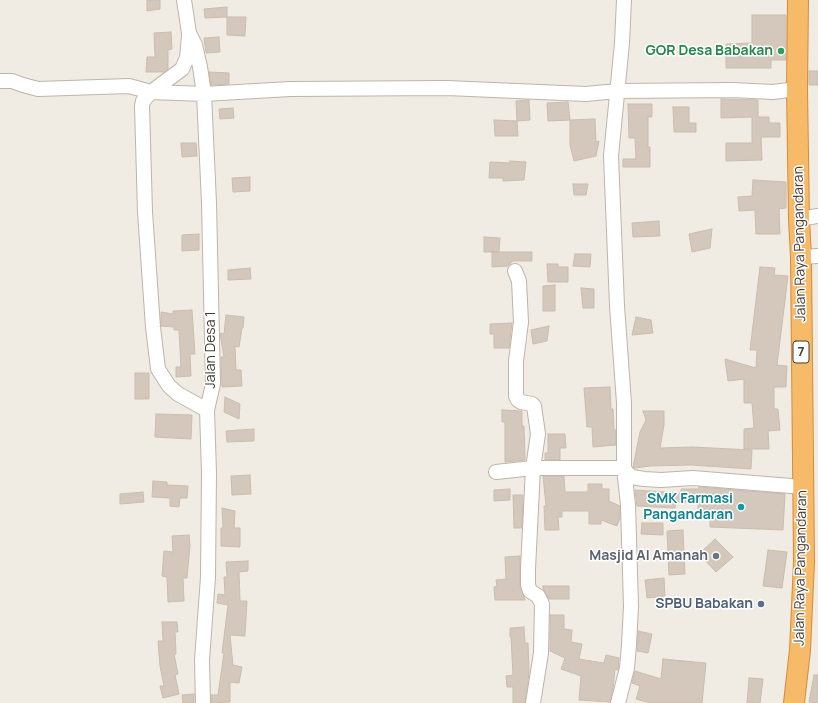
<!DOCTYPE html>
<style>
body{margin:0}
canvas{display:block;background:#f0ebe3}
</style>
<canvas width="818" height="703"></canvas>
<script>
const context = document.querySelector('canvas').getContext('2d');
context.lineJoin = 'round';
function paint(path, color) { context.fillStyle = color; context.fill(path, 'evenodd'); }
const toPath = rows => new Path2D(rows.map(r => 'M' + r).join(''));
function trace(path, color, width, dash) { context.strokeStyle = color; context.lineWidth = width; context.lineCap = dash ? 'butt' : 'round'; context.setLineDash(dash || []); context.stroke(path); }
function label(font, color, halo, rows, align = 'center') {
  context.font = font + ' Manrope,sans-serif'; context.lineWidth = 3; context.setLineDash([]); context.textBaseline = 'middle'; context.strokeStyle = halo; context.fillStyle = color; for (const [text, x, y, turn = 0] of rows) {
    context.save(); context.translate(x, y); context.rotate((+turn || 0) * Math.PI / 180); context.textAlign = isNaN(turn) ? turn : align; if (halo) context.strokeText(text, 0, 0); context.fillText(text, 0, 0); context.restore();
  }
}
const building = toPath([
 [147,0,160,0,160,9,147,11,147,0],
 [227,7,227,17,205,18,204,9,227,7],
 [752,15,786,15,786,60,771,60,771,68,726,68,726,44,752,43,752,15],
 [227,17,246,17,245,36,227,35,227,17],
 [171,32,172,49,168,50,168,69,164,72,146,72,147,57,155,57,154,33,171,32],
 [219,37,220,52,206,53,204,38,219,37],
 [809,71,818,71,818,85,809,85,809,71],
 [209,72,229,73,229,84,211,85,209,72],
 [721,99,758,100,758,117,769,117,769,123,780,123,780,137,761,137,762,160,726,161,726,143,752,143,752,117,721,118,721,99],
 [529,100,530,120,517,121,516,101,529,100],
 [568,102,570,120,548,121,547,103,568,102],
 [628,104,652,104,652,117,648,117,648,147,650,147,650,167,623,167,623,159,636,159,635,138,629,138,628,104],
 [673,107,689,107,689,123,696,123,696,132,674,132,673,107],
 [233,108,234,118,220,119,219,109,233,108],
 [595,119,596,142,599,141,596,156,574,161,570,145,570,120,595,119],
 [494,120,517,121,518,136,495,136,494,120],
 [181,143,196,143,197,156,182,157,181,143],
 [510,161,526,162,524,180,503,181,503,178,489,178,490,162,510,163,510,161],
 [250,177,250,191,233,192,232,178,250,177],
 [753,180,786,182,786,208,779,209,780,234,756,234,755,210,739,211,738,197,752,196,753,180],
 [573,184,588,184,586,195,574,195,573,184],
 [659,221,660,236,633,237,632,223,659,221],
 [712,229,710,248,692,252,689,234,712,229],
 [199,234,199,250,182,251,182,235,199,234],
 [484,237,500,238,499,252,484,252,484,237],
 [492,252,532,252,532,261,513,261,508,266,492,267,492,252],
 [575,254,591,254,590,267,573,266,575,254],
 [547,264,558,264,558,267,568,267,568,282,548,282,547,264],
 [760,267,775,268,774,275,788,276,777,365,787,366,786,387,774,387,774,409,778,409,780,430,768,431,769,449,744,449,744,429,754,428,752,403,744,403,744,379,728,381,725,359,756,368,757,350,750,350,760,267],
 [250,268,251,279,228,280,228,270,250,268],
 [555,285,555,311,543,311,543,286,555,285],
 [581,288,594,289,594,308,583,308,581,288],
 [192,310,195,354,190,354,191,376,176,377,176,367,181,367,179,330,174,330,174,327,161,326,161,312,173,314,173,311,192,310],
 [226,315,244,317,243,328,242,328,239,347,235,346,236,370,241,370,242,386,222,387,221,357,224,357,220,333,224,334,226,315],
 [636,317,651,320,653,333,632,335,636,317],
 [512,323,509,348,494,348,494,334,490,334,490,324,512,323],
 [549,326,547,341,533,344,531,330,549,326],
 [135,373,149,373,149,399,135,399,135,373],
 [610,387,611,409,613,409,614,430,616,430,616,445,593,447,592,427,587,427,584,388,610,387],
 [225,397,240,404,239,419,224,412,225,397],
 [502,410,522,411,522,426,524,426,525,460,505,462,505,422,502,422,502,410],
 [643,411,664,411,664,425,660,448,692,447,752,450,751,469,691,465,650,466,635,468,633,467,640,432,646,420,643,411],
 [156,414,192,415,191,439,155,437,156,414],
 [254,429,254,441,227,442,226,431,254,429],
 [548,434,565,434,566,448,560,448,560,460,545,460,545,453,548,453,548,434],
 [250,475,251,494,232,495,231,476,250,475],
 [543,476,564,476,565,492,588,492,588,484,602,484,602,489,609,489,609,501,620,506,620,518,617,526,601,520,601,524,589,524,589,511,562,511,562,517,558,517,559,530,545,530,544,506,546,506,543,476],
 [153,481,167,482,167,485,188,486,187,498,180,498,179,507,170,506,170,498,152,497,153,481],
 [699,487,785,494,783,530,710,527,710,510,698,510,698,502,676,502,675,508,637,506,635,490,681,493,681,489,699,489,699,487],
 [510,489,510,500,494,501,494,490,510,489],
 [143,492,144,502,120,504,120,494,143,492],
 [513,495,523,495,522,528,514,528,513,495],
 [222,508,235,511,234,528,240,528,240,547,221,546,221,528,223,528,222,508],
 [642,523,663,523,663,535,641,534,642,523],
 [683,530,685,574,669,575,667,531,683,530],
 [189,535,190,545,187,578,183,578,184,601,168,602,167,577,162,576,164,551,173,552,172,536,189,535],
 [715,539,733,557,716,572,699,554,715,539],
 [768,550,787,552,782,588,763,586,768,550],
 [520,556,520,585,525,600,495,600,494,587,497,586,496,580,506,579,505,557,520,556],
 [248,561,248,571,239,572,240,601,247,601,245,636,230,635,233,665,242,667,239,683,230,682,230,702,211,703,211,695,218,695,224,653,222,653,228,605,217,603,218,594,225,595,224,577,227,577,226,562,248,561],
 [664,578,665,596,647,598,645,580,664,578],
 [543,586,569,586,569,599,549,599,543,589,543,586],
 [550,615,564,615,564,629,572,630,571,642,582,644,579,659,604,663,606,655,619,658,618,670,615,669,613,688,610,702,579,700,581,676,561,669,565,658,550,651,550,615],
 [162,622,177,622,178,632,175,632,176,654,174,654,178,674,175,675,179,694,163,698,160,686,164,686,160,666,158,641,163,641,162,622],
 [524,627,525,643,528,643,529,673,525,703,513,703,513,687,507,687,506,676,513,675,511,637,510,637,510,628,524,627],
 [638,631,652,634,648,653,637,651,638,631],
 [663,659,706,663,702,703,650,703,636,699,640,686,632,683,635,671,661,679,663,659],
 [814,675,818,675,818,703,809,702,814,675],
 [749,678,763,679,760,703,747,703,749,678],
 [194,694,194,703,183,703,182,695,194,694]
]);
paint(building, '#d4c8bc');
trace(building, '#cbbdad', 1);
const minor = toPath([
 [184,0,189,33,195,45,200,67,204,94,209,203,213,384,207,410,209,473,208,577,202,660,203,703],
 [189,36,187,58,182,69,151,92,143,101,142,106,145,212,153,327,158,369,169,386,178,394,207,410],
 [0,81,12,81,23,85,38,89,129,86,151,92,204,94,290,89,447,88,586,94,617,91,732,90,773,92,797,89],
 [799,219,818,216],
 [801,257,818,256],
 [515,271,519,281,521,322,516,361,516,396,518,400,521,402,532,404,534,406,538,434,533,468,528,569,528,585,530,591,538,596,542,604,541,653,533,703],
 [496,472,533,468,624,468,627,473,632,477,644,479,661,480,693,478,803,487],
 [618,703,627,668,629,645,631,606,628,505,624,468,624,403,617,306,611,156,622,43,624,0]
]);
const highway = toPath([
 [794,703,800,650,804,562,801,257,799,219,797,89,798,0]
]);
trace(minor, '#beb5a9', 16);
trace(highway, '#d48d39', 22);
trace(minor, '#fff', 14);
trace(highway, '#f6ba68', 20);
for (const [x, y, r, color] of [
 [781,51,4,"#2e9e5b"],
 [741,507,4,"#0f9aa8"],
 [716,556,4,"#6b7280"],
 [761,604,4,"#5c6f8a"]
]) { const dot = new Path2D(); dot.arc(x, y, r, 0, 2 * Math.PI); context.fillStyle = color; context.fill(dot); trace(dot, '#fff', 1.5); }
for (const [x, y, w] of [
 [801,352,16]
]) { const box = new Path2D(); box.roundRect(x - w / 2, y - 11, w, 22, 3); context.fillStyle = '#fff'; context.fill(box); trace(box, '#423b34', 1); }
label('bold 13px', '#423b34', null, [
 ["7",801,352]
]);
label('bold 14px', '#27864d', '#fff', [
 ["GOR Desa Babakan",773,51]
], 'right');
label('14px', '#423b34', '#fff', [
 ["Jalan Raya Pangandaran",800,244,-91],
 ["Jalan Desa 1",211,350,-90],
 ["Jalan Raya Pangandaran",801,568,-89]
]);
label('bold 14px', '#0d838f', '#fff', [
 ["SMK Farmasi",733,499],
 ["Pangandaran",733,515]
], 'right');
label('bold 14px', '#5b616d', '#fff', [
 ["Masjid Al Amanah",708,556]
], 'right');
label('bold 14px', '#4e5e75', '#fff', [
 ["SPBU Babakan",753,604]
], 'right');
</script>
